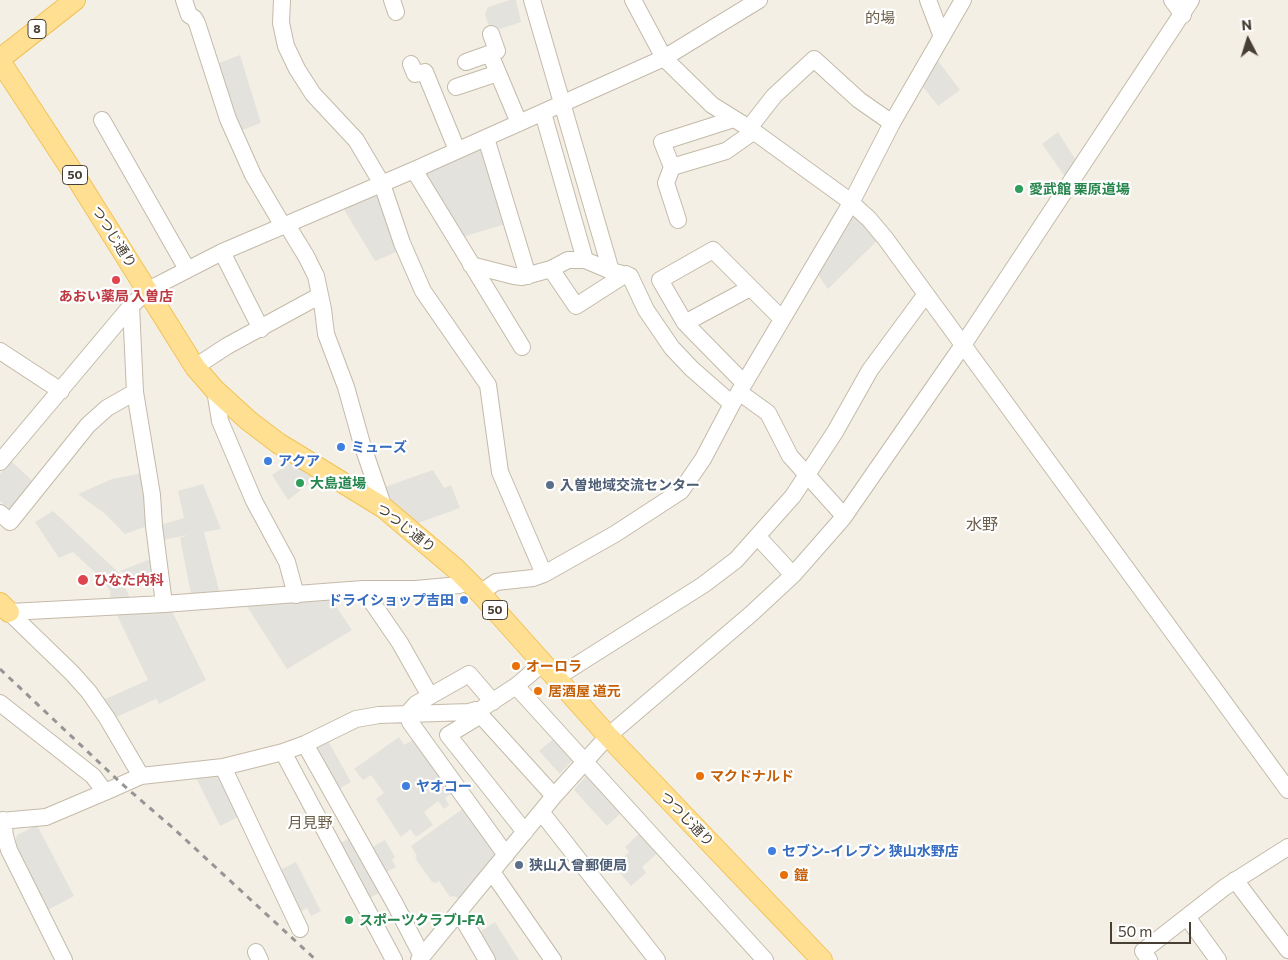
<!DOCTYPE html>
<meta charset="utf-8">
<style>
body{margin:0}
#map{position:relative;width:1288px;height:960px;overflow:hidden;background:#f4efe4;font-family:Commissioner,sans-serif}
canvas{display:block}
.north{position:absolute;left:1223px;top:15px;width:50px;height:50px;-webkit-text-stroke:4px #fff;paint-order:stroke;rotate:355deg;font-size:14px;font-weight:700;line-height:20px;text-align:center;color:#473f33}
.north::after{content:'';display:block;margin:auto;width:18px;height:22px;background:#473f33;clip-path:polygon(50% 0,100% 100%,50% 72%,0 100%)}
.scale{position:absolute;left:1110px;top:922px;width:81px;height:22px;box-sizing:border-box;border:2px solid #473f33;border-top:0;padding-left:6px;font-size:15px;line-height:18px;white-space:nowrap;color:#473f33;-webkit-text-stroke:4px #fff;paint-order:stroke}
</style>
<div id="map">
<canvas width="1288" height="960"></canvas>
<div class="north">N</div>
<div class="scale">50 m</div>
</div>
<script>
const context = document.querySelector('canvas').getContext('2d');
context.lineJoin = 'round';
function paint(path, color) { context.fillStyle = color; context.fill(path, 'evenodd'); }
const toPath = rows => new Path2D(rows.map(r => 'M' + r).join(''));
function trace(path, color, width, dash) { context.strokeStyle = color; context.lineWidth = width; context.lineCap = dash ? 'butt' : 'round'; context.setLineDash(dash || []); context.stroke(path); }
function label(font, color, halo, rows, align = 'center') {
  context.font = font + ' Commissioner,"Noto Sans JP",sans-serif'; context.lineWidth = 4.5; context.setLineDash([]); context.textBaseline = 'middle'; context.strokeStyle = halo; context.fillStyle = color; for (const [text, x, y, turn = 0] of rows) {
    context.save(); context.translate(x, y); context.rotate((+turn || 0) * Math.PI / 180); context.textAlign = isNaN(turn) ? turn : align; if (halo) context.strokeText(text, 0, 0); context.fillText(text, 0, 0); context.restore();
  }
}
paint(toPath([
 [510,0,516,0,521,22,491,32,485,14,488,7],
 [240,55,261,123,237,132,214,65],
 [935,57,960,90,938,106,920,83],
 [1058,132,1077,162,1066,178,1042,144],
 [485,146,509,223,459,238,421,174],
 [382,191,401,250,375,261,343,208],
 [851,210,880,238,828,289,816,272],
 [11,461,36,484,14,513,0,501,0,474],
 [292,462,317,477,288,500,272,475],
 [433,470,444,488,451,485,460,508,418,523,386,500,382,488],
 [143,473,150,525,125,534,104,513,78,494,112,479],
 [203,484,221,529,204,532,221,598,192,600,180,538,188,535,158,541,157,526,184,518,178,491],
 [53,511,119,573,132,603,111,603,110,591,103,580,73,552,59,558,35,522],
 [148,560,155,563,157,580,130,588,124,573,120,571],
 [331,599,352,630,287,669,246,605],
 [172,611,206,680,159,704,152,690,156,699,114,718,101,701,148,680,116,613],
 [557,736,575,757,560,774,539,751],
 [399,737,404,745,414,739,452,793,445,798,449,805,444,809,438,801,424,812,433,825,416,837,410,829,401,837,376,799,384,793,371,775,363,780,354,769],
 [327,739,351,782,335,791,311,746],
 [589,772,623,811,607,826,574,790],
 [223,773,242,815,220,826,195,776],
 [464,808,495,851,495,856,459,899,454,896,450,897,439,881,436,883,432,882,415,858,417,856,411,846],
 [37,825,74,896,48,910,15,842,17,835],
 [642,831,660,851,642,867,646,873,631,886,614,866,629,852,625,847],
 [353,836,383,891,366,900,337,845],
 [385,840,395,857,392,860,396,867,382,874,368,850],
 [296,862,321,911,311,916,307,908,300,912,278,871],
 [495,922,519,960,493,960,477,934]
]), '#e4e2dd');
const minor = toPath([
 [184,0,189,15,194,18,197,23,228,119,253,175,283,226],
 [282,0,281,23,286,46,297,69,313,94,356,140,382,184,402,243,423,291,488,385,500,472,544,574],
 [392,0,396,12],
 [532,0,611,271],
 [633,0,664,58,712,105,749,128,847,199,869,219,885,238,1288,790],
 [928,0,942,37],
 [1172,0,1183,15],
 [466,62,497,51,491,34],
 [411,64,415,74,425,72,457,150],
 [498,73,519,123],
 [456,87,498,73,490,54],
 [543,113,585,260,611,271,630,276,646,310,672,348,692,369,732,404],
 [102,120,187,269],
 [749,128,774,96,814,59,859,100,892,123],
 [486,138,528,276],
 [672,167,662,142,734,119],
 [414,170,522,347],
 [678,220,666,183,672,167,726,151,753,132],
 [287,225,306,256,316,276,323,309,326,334,346,387,362,444,384,508],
 [222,252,261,329],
 [471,265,514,276,522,277,551,269,568,260,585,260],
 [551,269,576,306,626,274],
 [131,306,135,392,152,495,154,526,164,604],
 [685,323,750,288],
 [0,351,61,391],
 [195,367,227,346,319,296],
 [744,383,685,323,660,280,713,250,782,319],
 [215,390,220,421,254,501,287,562,296,595],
 [739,392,768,413,790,456,844,516],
 [0,462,131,306,148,290,222,252,414,170,664,58,759,0],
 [0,513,10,522,88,425,107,408,135,392],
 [758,537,793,575],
 [363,589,400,643,430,696],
 [480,593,496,582,533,578,544,574,615,534,681,491,703,459,732,404,851,203,892,123,963,0],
 [9,612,164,604,363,589,416,589,459,585,469,582],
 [9,612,72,673,89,692,107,718,141,776],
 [556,678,703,585,736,560,793,496,835,432,870,370,926,294],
 [516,686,765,960],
 [493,702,469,674,416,704,408,713,410,722,506,855],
 [0,703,93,776,105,792,46,817,0,821],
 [484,707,516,686,542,664],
 [481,715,448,735,525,832],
 [305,744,395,904,422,956],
 [283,752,394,960],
 [223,767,300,929],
 [105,792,141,776,223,767,283,752,305,744,356,719,379,715,469,712,476,710,554,796],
 [542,813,657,960],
 [3,820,5,836,9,850,64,960],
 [492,872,553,960],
 [1235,880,1288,950],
 [459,912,487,960],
 [1187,917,1218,960],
 [256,952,260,960],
 [419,960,554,796,608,736,751,614,793,575,843,518,963,345,1191,0],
 [1149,960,1143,951,1225,887,1288,847]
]);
const major = toPath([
 [0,59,75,0],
 [0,61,74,174,195,367,215,390,249,421,278,443,384,508,456,569,480,593,608,736,822,960],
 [0,603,9,612]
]);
trace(minor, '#c4baa9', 18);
trace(major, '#f1c256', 22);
trace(minor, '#fff', 16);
trace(major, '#ffe093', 20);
trace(toPath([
 [0,669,122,784,173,828,316,960]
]), '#959595', 3, [6, 6]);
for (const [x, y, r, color] of [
 [1019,189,5,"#2e9e5b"],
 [116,280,5,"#e0444e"],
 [341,447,5,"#3f7fe0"],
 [268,461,5,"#3f7fe0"],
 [300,483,5,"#2e9e5b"],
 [550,485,5,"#5c6f8a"],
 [83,580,6,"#e0444e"],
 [464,600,5,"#3f7fe0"],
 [516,666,5,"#e8710a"],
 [538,691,5,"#e8710a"],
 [700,776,5,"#e8710a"],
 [406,786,5,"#3f7fe0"],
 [772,851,5,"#3f7fe0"],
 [519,865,5,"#5c6f8a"],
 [784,875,5,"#e8710a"],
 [349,920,5,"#2e9e5b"]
]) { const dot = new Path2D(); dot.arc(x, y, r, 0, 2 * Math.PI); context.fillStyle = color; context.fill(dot); trace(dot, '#fff', 2); }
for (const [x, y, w] of [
 [37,29,18],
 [75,175,25],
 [495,610,25]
]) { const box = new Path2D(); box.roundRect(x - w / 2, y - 9.5, w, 19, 4); context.fillStyle = '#fff'; context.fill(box); trace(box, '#473f33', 1); }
label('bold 12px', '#473f33', null, [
 ["8",37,29],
 ["50",75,175],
 ["50",495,610]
]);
label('bold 14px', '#27864d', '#fff', [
 ["愛武館 栗原道場",1029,189],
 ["大島道場",310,483],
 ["スポーツクラブI-FA",359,920]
], 'left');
label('14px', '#473f33', '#fff', [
 ["つつじ通り",114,237,58],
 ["つつじ通り",406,528,38],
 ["つつじ通り",687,819,46]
]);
label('bold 14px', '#be3a42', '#fff', [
 ["あおい薬局 入曽店",116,296],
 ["ひなた内科",94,580,"left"]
]);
label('bold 14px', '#366cbe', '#fff', [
 ["ミューズ",351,447],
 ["アクア",278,461],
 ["ドライショップ吉田",454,600,"right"],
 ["ヤオコー",416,786],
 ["セブン-イレブン 狭山水野店",782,851]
], 'left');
label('bold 14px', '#4e5e75', '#fff', [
 ["入曽地域交流センター",560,485],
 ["狭山入曾郵便局",529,865]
], 'left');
label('bold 14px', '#c56008', '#fff', [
 ["オーロラ",526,666],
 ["居酒屋 道元",548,691],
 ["マクドナルド",710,776],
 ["鎧",794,875]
], 'left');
label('15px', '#6b5e49', '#fff', [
 ["的場",880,18],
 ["月見野",310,823]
]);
label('16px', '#6b5e49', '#fff', [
 ["水野",982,525]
]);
</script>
